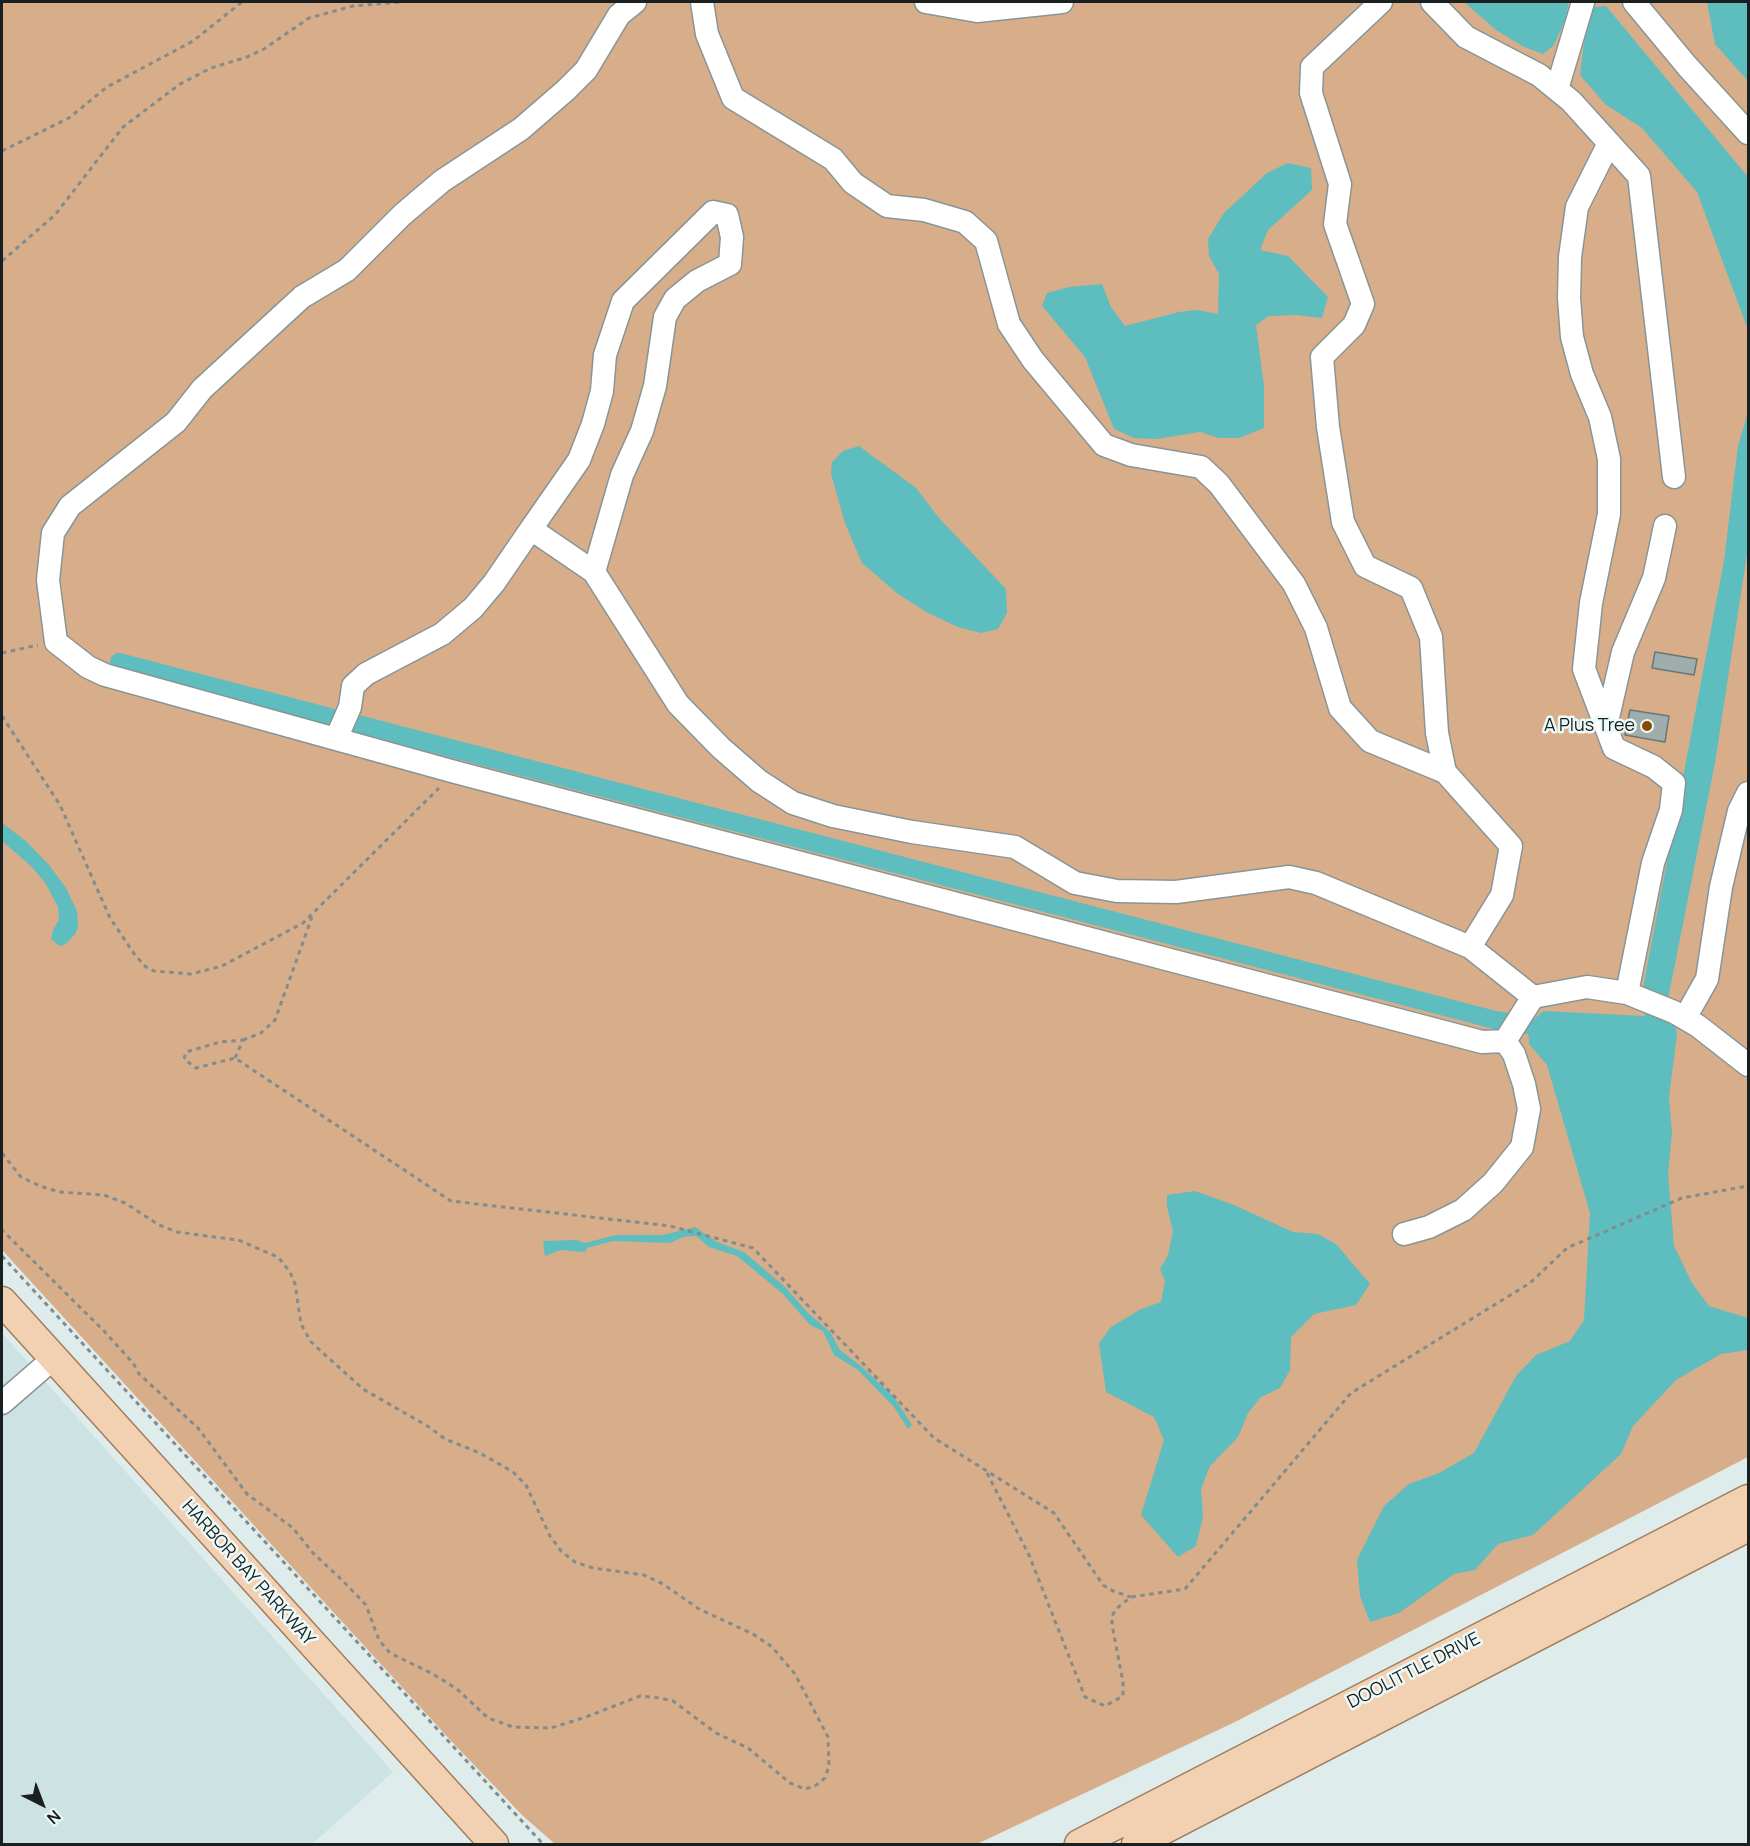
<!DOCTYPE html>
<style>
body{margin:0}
#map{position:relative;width:1750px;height:1846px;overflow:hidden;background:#dfecec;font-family:Manrope,sans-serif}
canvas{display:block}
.frame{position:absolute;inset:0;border:3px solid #1a1f1f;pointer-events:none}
.north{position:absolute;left:12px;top:1774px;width:60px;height:60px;-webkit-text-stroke:4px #ecfafa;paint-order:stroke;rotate:138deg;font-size:16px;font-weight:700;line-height:24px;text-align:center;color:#1a1f1f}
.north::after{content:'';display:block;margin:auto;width:21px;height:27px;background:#1a1f1f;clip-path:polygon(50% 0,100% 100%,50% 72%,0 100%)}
</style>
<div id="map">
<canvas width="1750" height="1846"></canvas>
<div class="frame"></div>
<div class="north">N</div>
</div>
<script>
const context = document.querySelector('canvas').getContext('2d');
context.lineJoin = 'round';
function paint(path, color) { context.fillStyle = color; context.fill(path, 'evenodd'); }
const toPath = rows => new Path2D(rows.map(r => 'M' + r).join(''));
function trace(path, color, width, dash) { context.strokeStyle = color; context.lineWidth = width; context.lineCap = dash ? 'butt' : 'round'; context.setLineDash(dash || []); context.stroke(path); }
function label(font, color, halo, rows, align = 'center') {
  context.font = font + ' Manrope,sans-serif'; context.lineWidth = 5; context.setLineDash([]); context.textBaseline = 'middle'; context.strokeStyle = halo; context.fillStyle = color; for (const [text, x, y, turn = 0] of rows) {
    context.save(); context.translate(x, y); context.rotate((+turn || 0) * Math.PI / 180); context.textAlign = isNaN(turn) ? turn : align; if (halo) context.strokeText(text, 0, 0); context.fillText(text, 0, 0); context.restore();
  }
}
paint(toPath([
 [2,1333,393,1772,312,1844,2,1844]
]), '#cce2e3');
paint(toPath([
 [2,2,1748,2,1748,1457,1235,1722,977,1844,555,1844,523,1816,454,1744,2,1250]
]), '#d8ad89');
paint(toPath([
 [1464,2,1568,2,1567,16,1554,45,1543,54,1524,47,1496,30],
 [1707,2,1748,2,1748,81,1715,44],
 [1606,6,1748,177,1748,330,1697,192,1642,128,1605,104,1580,75,1586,24,1592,7],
 [1288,163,1311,168,1312,190,1268,230,1260,250,1288,256,1328,297,1322,318,1296,315,1269,316,1256,325,1264,386,1264,428,1239,438,1219,438,1200,432,1157,439,1134,438,1114,429,1085,357,1042,306,1047,293,1069,287,1102,284,1111,307,1125,326,1179,312,1197,310,1218,314,1219,274,1209,256,1208,239,1224,213,1267,173],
 [1748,412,1748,547,1715,763,1668,999,1677,1034,1669,1097,1672,1132,1668,1174,1674,1246,1692,1283,1709,1306,1748,1318,1748,1350,1721,1354,1676,1380,1633,1426,1621,1454,1533,1535,1498,1544,1475,1570,1454,1574,1399,1613,1370,1622,1360,1596,1357,1560,1384,1506,1409,1484,1439,1473,1474,1453,1516,1376,1536,1355,1570,1341,1584,1320,1590,1213,1547,1065,1529,1044,1528,1025,1543,1011,1645,1016,1643,988,1724,561,1738,446],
 [859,446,916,488,939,518,1006,589,1007,613,998,629,981,633,958,627,928,613,898,594,862,563,845,523,831,474,832,462,843,451],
 [2,823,26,841,49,865,66,888,77,911,78,926,76,933,66,944,60,946,51,939,53,930,59,920,58,907,46,884,31,866,2,841],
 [1195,1191,1234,1205,1293,1232,1318,1234,1336,1244,1370,1284,1356,1305,1314,1314,1291,1337,1290,1370,1280,1388,1261,1397,1248,1413,1238,1437,1210,1466,1201,1489,1203,1517,1196,1546,1178,1557,1141,1515,1164,1440,1154,1417,1106,1392,1099,1343,1111,1327,1141,1309,1161,1302,1165,1281,1160,1269,1168,1255,1173,1231,1167,1207,1167,1195],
 [695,1227,717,1242,744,1252,784,1286,808,1313,830,1332,840,1350,862,1367,894,1397,912,1425,908,1429,894,1407,858,1370,834,1355,823,1331,810,1325,783,1294,737,1256,709,1247,696,1236,683,1237,670,1243,613,1241,587,1248,585,1252,560,1250,545,1256,543,1241,576,1240,585,1243,616,1235,663,1235]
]), '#5dbdbf');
trace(toPath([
 [119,662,330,717],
 [358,724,1495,1020,1528,1025]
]), '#5dbdbf', 18);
const building = toPath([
 [1655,652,1697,659,1694,675,1652,668,1655,652],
 [1630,710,1669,716,1665,742,1625,735,1630,710]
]);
paint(building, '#a0adad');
trace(building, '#6a7576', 1.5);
const minor = toPath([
 [635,2,619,15,586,70,566,90,521,129,442,181,402,215,347,270,302,297,202,389,176,422,70,506,53,533,48,580,56,642,88,667,105,675,455,772,1482,1042,1505,1041],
 [702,2,707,34,733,98,833,159,853,183,887,206,924,210,965,222,986,241,1009,324,1033,360,1104,445,1131,455,1201,467,1219,484,1294,584,1316,628,1340,708,1370,741,1445,772,1511,846,1502,895,1470,947],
 [926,2,977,11,1062,2],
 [1381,2,1312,67,1311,93,1340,184,1335,224,1363,304,1354,325,1322,357,1328,427,1343,522,1365,566,1411,588,1431,637,1437,733,1445,772],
 [1432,2,1466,37,1539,75,1571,101,1639,176,1674,477],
 [1634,2,1687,66,1748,133],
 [1557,89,1583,2],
 [1608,145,1577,207,1570,257,1569,298,1572,337,1582,374,1600,417,1609,459,1609,514,1591,603,1584,669,1614,748,1654,767,1674,783,1671,810,1653,863,1627,993],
 [594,572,678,704,721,748,759,781,793,803,833,816,912,832,1015,847,1075,883,1117,891,1176,892,1289,877,1316,883,1470,947,1533,997],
 [1606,726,1623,652,1654,578,1665,526],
 [336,739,350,707,353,686,366,674,442,634,473,608,494,583,531,529,594,572,622,475,642,431,655,386,665,317,675,299,697,281,730,264,732,237,727,215,713,212,623,301,605,355,602,391,593,424,579,460,531,529],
 [1685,1018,1707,979,1721,887,1739,811,1748,793],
 [1505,1041,1533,997,1587,987,1627,993,1674,1012,1698,1026,1748,1065],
 [1404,1234,1429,1227,1463,1210,1493,1183,1522,1147,1529,1109,1524,1084,1514,1054,1505,1041],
 [2,1403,54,1358]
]);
const major = toPath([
 [2,1301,494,1844],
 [1079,1844,1748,1499],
 [1136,1844,1748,1527]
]);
trace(minor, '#899595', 25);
trace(major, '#a17d5d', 31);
trace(toPath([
 [2,151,69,118,107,87,193,41,242,2],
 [2,261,55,215,123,127,180,84,211,68,247,57,264,49,309,18,353,6,402,2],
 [2,653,38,645],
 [2,716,60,805,110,918,135,955,146,967,154,971,191,974,222,966,303,923,439,788],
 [243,1040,261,1033,275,1020,312,917],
 [235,1058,243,1040,220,1042,186,1052,184,1059,196,1068,235,1058,451,1201,670,1226,753,1248,934,1438,1054,1513,1103,1585,1113,1591,1131,1597],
 [2,1153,21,1177,40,1186,59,1192,104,1195,125,1203,159,1225,177,1232,238,1240,278,1257,290,1272,295,1284,301,1324,311,1342,363,1389,429,1427,445,1439,480,1453,513,1472,526,1485,550,1536,561,1551,575,1562,593,1568,644,1575,663,1584,699,1609,753,1634,772,1647,795,1674,828,1737,829,1766,825,1778,815,1786,805,1789,790,1783,748,1748,716,1733,673,1701,660,1698,640,1696,586,1717,551,1728,513,1727,488,1718,457,1689,433,1674,390,1653,379,1640,366,1605,342,1580,313,1553,293,1528,247,1494,198,1428,139,1374,133,1363,104,1331,2,1230],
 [2,1256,543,1844],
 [987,1473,1029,1555,1085,1697,1105,1706,1123,1696,1123,1682,1112,1625,1112,1616,1116,1609,1131,1597,1185,1589,1351,1393,1530,1283,1567,1248,1682,1198,1748,1186]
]), '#838c8c', 3, [4.5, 4.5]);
trace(minor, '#fff', 22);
trace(major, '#f2d0b2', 28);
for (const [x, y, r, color] of [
 [1647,726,6,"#854b01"]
]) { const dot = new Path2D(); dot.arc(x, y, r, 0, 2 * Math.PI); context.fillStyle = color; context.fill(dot); trace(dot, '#ecfafa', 2); }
label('18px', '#1a1f1f', '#ecfafa', [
 ["A Plus Tree",1635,726]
], 'right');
label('18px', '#1a1f1f', '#ecfafa', [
 ["HARBOR BAY PARKWAY",248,1573,48],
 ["DOOLITTLE DRIVE",1414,1671,-27]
]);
</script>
